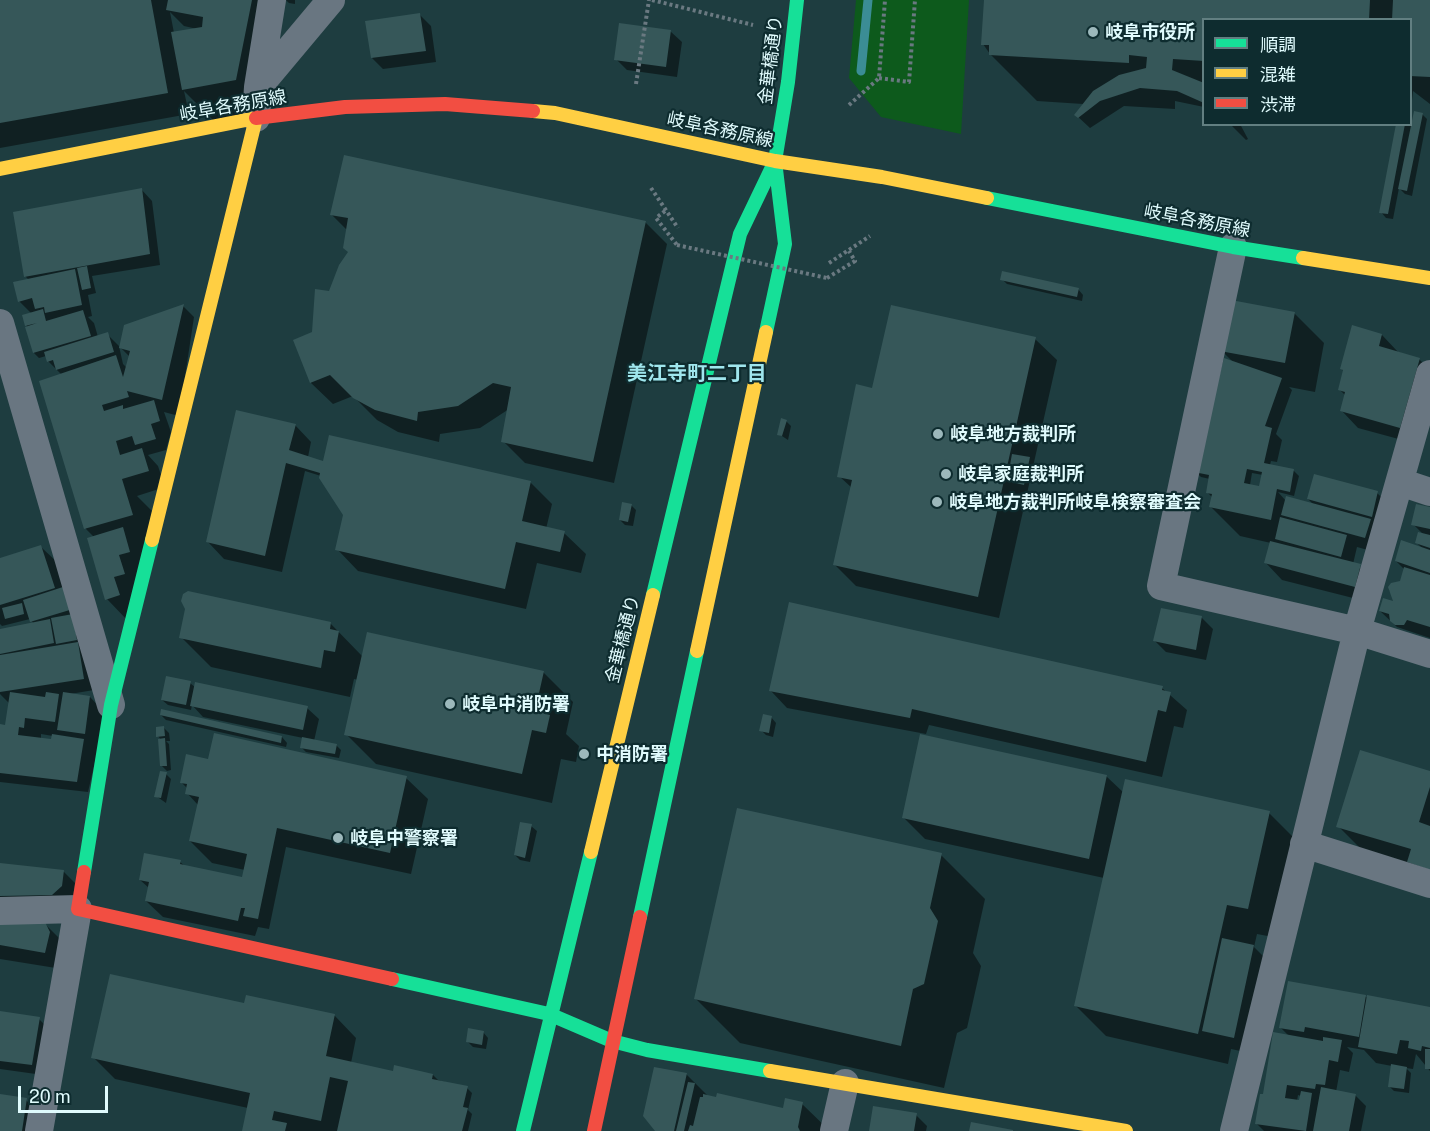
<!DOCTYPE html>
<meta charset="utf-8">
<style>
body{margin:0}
#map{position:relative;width:1430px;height:1131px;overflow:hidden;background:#1e3d40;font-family:"Public Sans","Noto Sans JP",sans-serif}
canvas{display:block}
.legend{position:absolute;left:1202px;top:18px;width:210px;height:108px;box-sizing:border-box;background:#0e2c2f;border:2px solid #627f81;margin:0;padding:8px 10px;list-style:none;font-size:18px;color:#e0fbfd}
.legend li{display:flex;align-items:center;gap:12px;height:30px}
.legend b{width:30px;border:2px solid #627f81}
.scale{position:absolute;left:18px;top:1086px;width:90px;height:27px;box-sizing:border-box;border:3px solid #e0fbfd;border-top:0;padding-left:8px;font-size:18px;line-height:21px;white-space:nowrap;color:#e0fbfd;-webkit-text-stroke:4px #0e2c2f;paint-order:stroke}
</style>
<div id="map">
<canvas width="1430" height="1131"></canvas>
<ul class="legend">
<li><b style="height:8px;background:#16e098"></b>順調</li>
<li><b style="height:8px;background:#ffcf43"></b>混雑</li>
<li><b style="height:8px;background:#f24e42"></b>渋滞</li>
</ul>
<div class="scale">20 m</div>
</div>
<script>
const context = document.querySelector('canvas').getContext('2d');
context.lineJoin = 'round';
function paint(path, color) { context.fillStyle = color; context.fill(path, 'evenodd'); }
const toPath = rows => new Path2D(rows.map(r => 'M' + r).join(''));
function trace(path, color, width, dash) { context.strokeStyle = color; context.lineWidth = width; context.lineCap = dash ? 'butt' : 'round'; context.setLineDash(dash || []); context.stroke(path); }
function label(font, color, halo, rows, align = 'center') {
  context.font = font + ' "Public Sans","Noto Sans JP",sans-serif'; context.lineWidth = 4.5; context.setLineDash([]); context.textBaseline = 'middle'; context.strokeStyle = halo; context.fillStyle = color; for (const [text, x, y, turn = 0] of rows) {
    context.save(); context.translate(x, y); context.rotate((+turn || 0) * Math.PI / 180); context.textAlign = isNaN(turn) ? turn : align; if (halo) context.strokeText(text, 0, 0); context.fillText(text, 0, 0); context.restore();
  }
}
paint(toPath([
 [856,0,969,0,961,134,881,117,849,78]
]), '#0d5a1c');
paint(toPath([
 [0,0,258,0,252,97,239,99,241,115,213,120,184,91,189,114,0,148],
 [170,12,184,26,197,29,174,33],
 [286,0,295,0,295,4,289,3],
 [986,0,1430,0,1430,104,1413,91,1410,119,1410,20,1204,20,1204,107,1175,101,1175,109,1124,106,1090,128,1076,115,1083,104,1037,101,990,54,983,44],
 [420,15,431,26,436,62,383,69,372,58],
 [670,31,682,42,677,77,627,70,616,59],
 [1422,114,1427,119,1412,196,1405,194,1399,188,1393,219,1386,218,1381,212,1397,124,1412,126],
 [1230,124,1240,124,1248,139,1246,140],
 [141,189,152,201,160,265,92,276,96,293,88,295,92,316,88,317,94,323,98,337,107,334,120,347,183,306,194,317,179,416,164,412,171,432,166,450,148,455,158,466,165,487,137,496,152,511,128,621,107,599,95,538,86,529,55,428,63,376,48,361,46,356,39,358,34,353,24,316,32,314,19,301,29,280,25,276],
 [119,346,130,357,127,368,123,364],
 [332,215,645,222,667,244,614,483,525,463,503,441,509,409,480,428,440,434,439,442,398,432,377,420,353,396,333,404,311,383,295,341,314,333,349,253,347,230],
 [1002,279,1078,289,1083,295,1082,301,1007,284],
 [1294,313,1324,343,1315,392,1289,387,1292,390,1276,434,1282,440,1277,462,1271,461,1270,465,1294,471,1299,476,1294,496,1278,492,1286,501,1315,506,1308,499,1377,493,1394,509,1382,554,1357,547,1353,564,1365,571,1353,598,1282,580,1266,563,1271,543,1240,536,1210,506,1212,497,1207,492,1210,479,1201,477,1196,472,1235,364,1221,350],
 [1252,473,1263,475,1265,489,1250,485],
 [1382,335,1398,352,1419,359,1430,370,1417,444,1358,428,1342,411,1345,395,1340,390,1344,372,1341,368],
 [1035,339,1057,360,999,618,856,586,835,565,852,488,839,476,873,390],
 [786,421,791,426,788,440,779,434],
 [295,425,311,442,308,457,322,462,530,482,552,504,546,529,564,533,586,554,581,573,537,563,526,609,358,571,337,549,344,515,321,476,305,471,282,572,224,559,208,542],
 [631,505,636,510,633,526,625,525,620,520],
 [1430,508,1430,638,1397,627,1380,611,1397,604,1389,590,1392,584,1401,582,1405,570,1396,561,1424,550,1417,543,1424,535,1413,524],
 [41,547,58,563,94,690,70,694,90,697,106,714,88,792,0,782,0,725,10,727,9,703,0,694,0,631,34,624,30,619,2,626,0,624,0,560],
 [41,734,53,736,52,741,41,739],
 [1162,609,1202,618,1213,629,1206,660,1166,652,1155,641],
 [330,623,363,657,543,672,573,702,566,734,579,746,576,762,561,759,552,803,376,764,346,734,358,680,354,679,350,697,211,667,181,637],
 [190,683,196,688,307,708,319,719,314,741,336,745,341,750,339,758,306,752,301,747,303,738,203,717,192,705,191,710,168,705,162,700],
 [1162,688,1187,710,1183,728,1174,726,1162,777,929,725,926,734,787,708,771,691],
 [161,715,282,737,287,743,286,747,166,720],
 [771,717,776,723,773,737,766,735,761,730],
 [164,728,169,733,170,741,166,741,169,744,171,770,167,771,161,765,161,740,158,736],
 [209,761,406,778,428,799,411,874,286,847,269,929,258,927,255,936,163,917,146,901,149,888,140,880,180,862,185,866,243,879,245,870,212,863,190,841,198,805,187,793,188,789,181,782],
 [1430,773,1430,880,1360,848,1338,826],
 [166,774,171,779,166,803,156,796],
 [1106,776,1124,793,1269,813,1299,843,1278,938,1257,934,1254,947,1270,963,1250,1053,1231,1049,1228,1064,1106,1036,1076,1006,1104,878,925,839,903,817],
 [531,826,537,831,530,862,520,860,515,855],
 [941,855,985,899,973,953,981,966,967,1028,957,1033,944,1088,740,1043,696,999],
 [0,865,64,872,75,883,73,897,0,907],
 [44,923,61,940,62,969,0,959,0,925],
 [1365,997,1430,1008,1430,1071,1416,1054,1413,1069,1406,1068,1411,1073,1409,1093,1394,1091,1389,1086,1392,1066,1376,1063,1364,1050,1347,1047,1353,1053,1349,1072,1340,1070,1336,1092,1355,1095,1366,1106,1361,1131,1264,1131,1256,1123,1264,1096,1290,1037,1280,1027],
 [1298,1095,1301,1096,1300,1102,1297,1101],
 [245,1005,335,1016,356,1038,351,1063,394,1072,433,1075,438,1080,467,1088,472,1093,468,1110,472,1114,468,1131,243,1131,248,1108,115,1079,93,1057],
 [0,1012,39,1019,50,1030,43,1075,0,1069],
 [483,1032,488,1038,486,1049,473,1047,467,1041],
 [686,1074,709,1097,784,1110,802,1104,830,1131,657,1131],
 [0,1095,26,1100,37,1111,34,1131,0,1131],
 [916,1115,927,1126,926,1131,870,1131]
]), '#0007');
trace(toPath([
 [861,71,868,0]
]), '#3b8d95', 9);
paint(toPath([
 [0,0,151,0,168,93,0,123],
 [168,0,252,0,236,80,182,90,171,32,202,27,203,17,166,10],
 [984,0,1370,0,1369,20,1204,20,1204,61,1173,59,1172,70,1204,83,1204,103,1177,91,1140,88,1100,101,1078,118,1074,115,1093,91,1119,75,1146,68,1147,57,1129,55,1129,63,989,55,989,45,981,45],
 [1393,0,1430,0,1430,77,1410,76,1410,20,1392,20],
 [420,13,426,51,371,58,365,21],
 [619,23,671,30,666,67,614,60],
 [1414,111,1423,113,1407,191,1398,189],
 [1396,124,1405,124,1388,214,1379,213],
 [344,155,646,221,593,462,501,442,511,387,493,383,458,406,418,412,417,421,375,410,353,398,330,375,310,383,293,340,312,332,315,289,329,291,339,265,348,252,343,248,348,218,330,215],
 [142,188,150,254,24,277,13,212],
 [87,266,91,288,82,290,77,268],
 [75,269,82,305,45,313,44,307,35,309,32,298,18,302,13,282],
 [1002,271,1079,288,1077,297,1000,280],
 [1231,300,1295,312,1285,363,1220,351],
 [184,304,162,400,127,391,129,397,102,405,104,411,123,405,123,409,154,400,160,421,151,424,156,439,135,445,132,436,116,441,120,455,142,448,149,471,122,479,133,515,84,529,39,381,116,355,123,377,130,351,119,348,124,325],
 [891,305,1036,337,978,597,833,565,852,480,837,477,856,384,872,388],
 [43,309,46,321,83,310,91,336,33,353,25,327,37,323,25,326,22,315],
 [1352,325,1382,334,1379,346,1420,358,1400,428,1340,411,1345,392,1338,390,1343,370,1340,369],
 [108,332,114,352,56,370,53,360,47,362,44,352],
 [1224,358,1282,378,1265,426,1272,428,1264,463,1294,469,1290,492,1277,489,1271,520,1209,507,1212,494,1206,493,1209,475,1194,472],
 [1247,469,1262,472,1259,486,1244,483],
 [236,410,296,424,289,450,323,461,329,435,531,481,522,521,565,531,560,552,516,542,505,589,335,550,343,515,319,478,320,473,286,463,265,556,206,542],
 [781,418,787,420,782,436,777,435],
 [1012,454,1030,457,1024,485,1007,481],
 [1314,474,1378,491,1372,517,1307,499],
 [1286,496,1371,519,1365,538,1281,515],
 [622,502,632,504,628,522,619,520],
 [1416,504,1430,507,1430,529,1411,525],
 [1280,517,1347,535,1341,557,1275,539],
 [123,527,130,552,119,555,125,574,114,577,120,595,105,600,87,538],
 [1418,532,1430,535,1430,548,1415,543],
 [1401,540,1430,550,1430,573,1395,561],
 [1270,541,1361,564,1355,587,1264,563],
 [41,545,55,588,0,605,0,558],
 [1404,567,1430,575,1430,627,1407,620,1404,625,1395,625,1390,621,1389,614,1379,611,1383,598,1393,601,1388,587,1391,583,1400,581],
 [66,586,73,609,30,622,23,600],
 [188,591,331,622,330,629,339,631,335,652,324,650,321,668,179,638,185,609,181,601,183,594],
 [789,602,1163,686,1162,690,1171,692,1166,712,1158,710,1146,762,912,709,910,718,769,691],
 [22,603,24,614,5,619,2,608],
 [1161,608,1202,616,1196,650,1153,641],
 [73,614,77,640,56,644,51,618],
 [50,619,54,643,0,654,0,629],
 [367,632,544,671,535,711,550,715,546,733,532,730,522,774,344,735],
 [78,642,84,679,0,692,0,655],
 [166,676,191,681,186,705,161,700],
 [195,682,308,706,303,730,190,706],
 [10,692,45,697,46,692,59,694,55,722,25,718,24,728,19,727,18,735,51,739,52,734,84,739,77,782,0,773,0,724,5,725],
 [63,692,90,696,85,734,57,730],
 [161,709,282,736,281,743,160,715],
 [763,714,772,716,769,733,759,731],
 [164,726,165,736,156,737,156,727],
 [214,733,407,776,390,853,277,828,258,919,243,916,245,908,241,908,238,921,145,901,149,882,139,880,144,853,181,860,180,864,242,877,247,854,189,841,199,797,185,794,187,784,180,783,186,754,208,759],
 [920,734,1107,775,1089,859,902,818],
 [302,737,337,744,335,754,300,748],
 [165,738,167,766,160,766,158,739],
 [1360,750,1430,771,1430,787,1419,822,1430,826,1430,870,1407,862,1411,849,1336,827],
 [160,771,167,772,161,798,154,797],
 [1125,779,1270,811,1248,909,1227,905,1198,1034,1074,1006],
 [737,808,942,853,930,908,938,921,924,984,913,989,901,1046,694,999],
 [520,822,532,824,525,858,514,855],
 [0,863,64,870,62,886,52,895,0,896],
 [45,922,50,932,45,953,0,945,0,924],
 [1222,938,1254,945,1234,1038,1202,1031],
 [110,974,244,1003,246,995,335,1014,326,1056,393,1071,394,1065,433,1074,432,1079,468,1086,463,1107,468,1108,462,1131,337,1131,348,1081,330,1077,321,1121,274,1111,272,1120,287,1123,285,1131,242,1131,250,1093,91,1058],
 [1288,981,1366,995,1359,1037,1305,1027,1304,1032,1279,1028],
 [1367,995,1430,1007,1430,1048,1422,1046,1421,1051,1408,1048,1409,1041,1400,1040,1397,1054,1358,1047],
 [0,1011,40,1017,32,1065,0,1061],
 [468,1028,484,1031,482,1045,466,1042],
 [1273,1032,1323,1041,1323,1037,1342,1040,1338,1062,1329,1060,1325,1085,1316,1084,1315,1089,1287,1085,1285,1098,1299,1100,1301,1091,1312,1093,1306,1131,1255,1124,1260,1094,1263,1094],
 [1425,1049,1430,1049,1430,1069,1425,1069],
 [1391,1064,1407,1067,1404,1089,1388,1087],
 [654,1067,687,1073,674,1131,655,1131,643,1116],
 [688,1082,695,1083,684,1131,676,1131],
 [1321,1087,1356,1094,1349,1131,1313,1131],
 [717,1093,783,1108,785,1098,803,1102,798,1127,800,1131,688,1131,690,1125,693,1126,700,1097,703,1097,703,1094,716,1097],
 [0,1094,27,1098,22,1131,0,1131],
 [873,1106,917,1113,914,1131,869,1131],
 [971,1122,1013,1130,1013,1131,969,1131]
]), '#365759');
trace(toPath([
 [652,0,753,25],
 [879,78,909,82,915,0],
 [636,84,649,0],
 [849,105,879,78,885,0],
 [651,188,678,228],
 [665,211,656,218,677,245],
 [829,263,870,236],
 [827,278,855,261,849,251]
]), '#6a7981', 4, [3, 3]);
trace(toPath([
 [259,86,331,0],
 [256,118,258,87,272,0],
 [1233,247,1161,586,1357,631,1430,654],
 [0,323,111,705],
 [1400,482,1430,492],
 [1304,844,1430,884],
 [0,911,78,909,39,1131],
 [834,1131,845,1083],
 [1234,1131,1357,631,1430,374]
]), '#697681', 28);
trace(toPath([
 [987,198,1233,247,1303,258],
 [766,332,785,244,775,161,788,82,797,0],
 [653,595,740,234,775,161],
 [84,872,111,705,152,540],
 [640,917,697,651],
 [392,979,549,1014,612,1041,647,1050,770,1071],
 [523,1131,591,852]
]), '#16e098', 14);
trace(toPath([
 [533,111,555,113,775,161,882,177,987,198],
 [0,169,256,118],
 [1303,258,1430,278],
 [152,540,256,118],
 [697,651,766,332],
 [591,852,653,595],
 [770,1071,1126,1131]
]), '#ffcf43', 14);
trace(toPath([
 [256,118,345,107,445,104,533,111],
 [84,872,78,909,392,979],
 [594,1131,640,917]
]), '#f24e42', 14);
trace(toPath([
 [677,245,827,278]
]), '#6a7981', 4, [3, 3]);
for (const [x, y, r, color] of [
 [1093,32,6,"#9cb8bb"],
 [938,434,6,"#9cb8bb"],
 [946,474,6,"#9cb8bb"],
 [937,502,6,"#9cb8bb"],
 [450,704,6,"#9cb8bb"],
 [584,754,6,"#9cb8bb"],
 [338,838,6,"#9cb8bb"]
]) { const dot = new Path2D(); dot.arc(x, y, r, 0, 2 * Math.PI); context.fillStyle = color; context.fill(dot); trace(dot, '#0e2c2f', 2); }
label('bold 18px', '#e0fbfd', '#0e2c2f', [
 ["岐阜市役所",1105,32],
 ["岐阜地方裁判所",950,434],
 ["岐阜家庭裁判所",958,474],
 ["岐阜地方裁判所岐阜検察審査会",949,502],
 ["岐阜中消防署",462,704],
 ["中消防署",596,754],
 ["岐阜中警察署",350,838]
], 'left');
label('18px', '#e0fbfd', '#0e2c2f', [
 ["金華橋通り",771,60,-83],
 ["岐阜各務原線",233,106,-10],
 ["岐阜各務原線",720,130,12],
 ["岐阜各務原線",1197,221,11],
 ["金華橋通り",623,639,-76]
]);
label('bold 20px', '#9fe6ed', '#0e2c2f', [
 ["美江寺町二丁目",697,374]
]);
</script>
